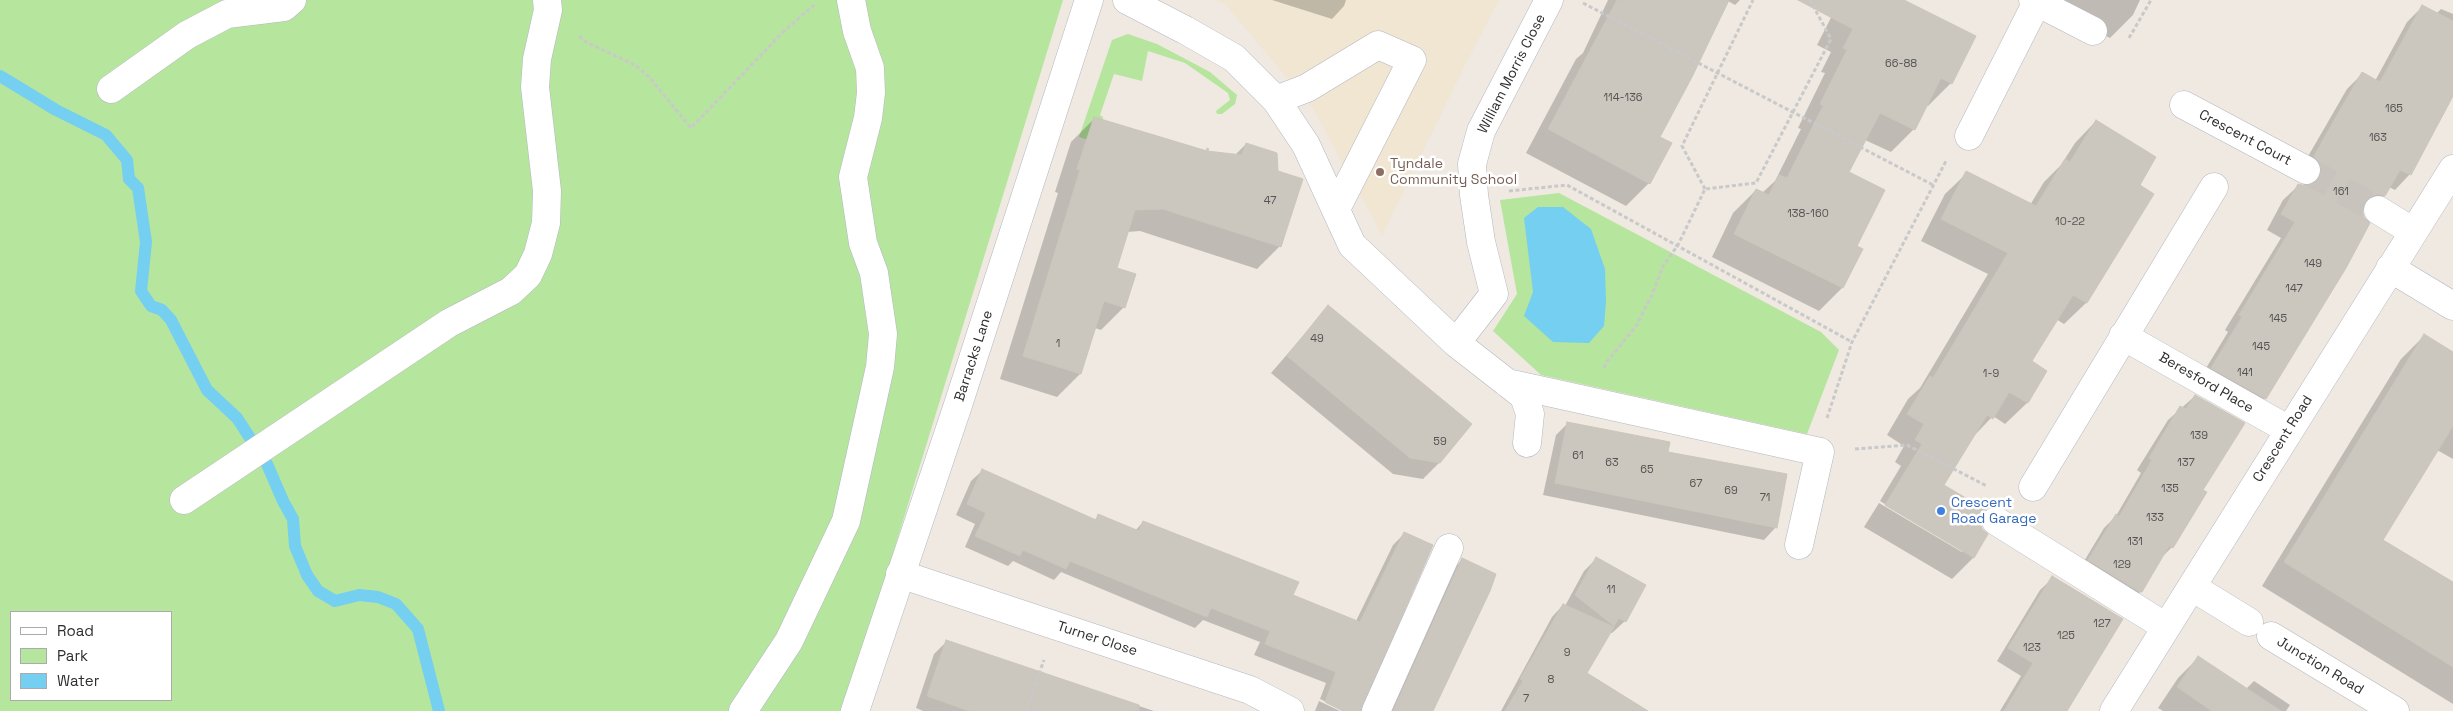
<!DOCTYPE html>
<style>
body{margin:0}
#map{position:relative;width:2453px;height:711px;overflow:hidden;background:#efe9e1;font-family:"Space Grotesk",sans-serif}
canvas{display:block}
.legend{position:absolute;left:10px;top:611px;width:162px;height:90px;box-sizing:border-box;background:#fff;border:1px solid #ababab;margin:0;padding:6px 9px;list-style:none;font-size:15px;color:#2e2e2e}
.legend li{display:flex;align-items:center;gap:10px;height:25px}
.legend b{width:25px;border:1px solid #ababab}
</style>
<div id="map">
<canvas width="2453" height="711"></canvas>
<ul class="legend">
<li><b style="height:6px;background:#fff"></b>Road</li>
<li><b style="height:14px;background:#b6e59e"></b>Park</li>
<li><b style="height:14px;background:#75cff0"></b>Water</li>
</ul>
</div>
<script>
const context = document.querySelector('canvas').getContext('2d');
context.lineJoin = 'round';
function paint(path, color) { context.fillStyle = color; context.fill(path, 'evenodd'); }
const toPath = rows => new Path2D(rows.map(r => 'M' + r).join(''));
function trace(path, color, width, dash) { context.strokeStyle = color; context.lineWidth = width; context.lineCap = dash ? 'butt' : 'round'; context.setLineDash(dash || []); context.stroke(path); }
function label(font, color, halo, rows, align = 'center') {
  context.font = font + ' "Space Grotesk",sans-serif'; context.lineWidth = 5; context.setLineDash([]); context.textBaseline = 'middle'; context.strokeStyle = halo; context.fillStyle = color; for (const [text, x, y, turn = 0] of rows) {
    context.save(); context.translate(x, y); context.rotate((+turn || 0) * Math.PI / 180); context.textAlign = isNaN(turn) ? turn : align; if (halo) context.strokeText(text, 0, 0); context.fillText(text, 0, 0); context.restore();
  }
}
paint(toPath([
 [1214,0,1499,0,1466,63,1382,235,1313,109,1225,4]
]), '#f0e6d1');
paint(toPath([
 [0,0,1063,0,886,576,840,711,0,711],
 [11,612,171,612,171,700,11,700],
 [1128,34,1157,44,1210,72,1237,95,1235,104,1222,114,1217,114,1216,111,1230,100,1228,93,1185,63,1148,51,1142,81,1114,74,1100,115,1103,117,1102,124,1092,141,1079,137,1112,40],
 [1559,193,1821,332,1839,350,1807,434,1541,375,1493,331,1517,294,1500,200]
]), '#b6e59e');
paint(toPath([
 [1538,207,1563,207,1591,229,1605,269,1606,302,1604,326,1589,343,1553,342,1524,316,1533,292,1524,218]
]), '#75cff0');
paint(toPath([
 [1272,0,1346,0,1344,6,1332,19],
 [1608,0,1740,0,1735,5,1728,1,1659,137,1649,183,1626,206,1526,153,1576,59,1583,53],
 [1840,0,1901,0,1951,83,1928,106,1926,105,1914,129,1891,152,1865,140,1848,172,1855,246,1861,249,1842,288,1819,311,1712,257,1733,213,1756,190,1762,193,1775,181,1801,129,1798,128,1825,73,1821,72,1831,52,1817,45],
 [2060,0,2140,0,2133,15,2110,38,2054,10],
 [2422,7,2436,14,2441,9,2453,14,2453,93,2410,174,2395,190,2389,187,2384,196,2369,211,2361,209,2265,398,2250,413,2197,383,2228,332,2225,330,2281,238,2267,230,2283,200,2299,185,2307,187,2305,177,2299,172,2347,89,2362,74,2375,81,2407,22],
 [1094,119,1207,152,1235,155,1246,144,1280,246,1257,269,1140,231,1127,232,1116,269,1124,307,1101,330,1095,328,1080,374,1057,397,1000,379,1058,193,1055,192,1071,142],
 [2096,121,2138,186,2152,194,2086,303,2064,324,2056,319,2031,362,2046,371,2027,403,2005,424,1993,416,1971,439,1943,486,1979,521,1981,529,1987,535,1973,558,1952,579,1864,527,1879,503,1962,552,1962,550,1880,501,1901,466,1895,462,1904,446,1887,435,1908,399,1920,388,1988,274,1921,241,1945,194,1967,173,2030,205,2044,182,2061,165,2075,143],
 [1328,307,1440,462,1423,479,1393,474,1271,373],
 [2424,336,2453,353,2453,459,2437,450,2382,540,2453,584,2453,704,2262,586,2401,359],
 [2195,396,2201,491,2172,547,2160,559,2141,591,2129,603,2077,573,2104,528,2116,516,2141,473,2137,470,2168,420],
 [1568,423,1666,453,1776,527,1764,540,1543,495,1556,435],
 [983,470,1094,520,1099,516,1135,531,1143,522,1292,595,1356,621,1393,545,1404,534,1360,711,1346,711,1320,699,1326,683,1254,655,1260,642,1203,620,1195,628,1061,572,1054,580,1013,561,1008,566,965,547,975,524,956,515,971,481],
 [1596,559,1644,585,1625,621,1612,633,1609,632,1585,673,1646,711,1501,711,1552,617,1563,605,1565,606,1584,571],
 [1462,560,1431,711,1391,711,1456,566],
 [2053,578,2065,711,2000,711,2021,676,1997,661,2040,590],
 [946,642,1154,711,923,711,916,708,934,654],
 [2198,658,2246,689,2254,681,2290,705,2286,711,2163,711,2158,708,2178,678],
 [1319,701,1340,711,1315,711]
]), '#0003');
trace(toPath([
 [0,76,56,110,106,135,127,160,129,179,138,188,146,242,141,291,151,306,162,310,171,320,207,390,237,418,267,464,283,501,293,519,295,546,307,575,318,591,335,601,359,595,378,597,396,604,418,629,439,711]
]), '#75cff0', 12);
const building = toPath([
 [1617,0,1729,0,1692,77,1660,137,1672,143,1650,184,1548,129,1617,0],
 [1798,0,1904,0,1976,36,1952,84,1941,78,1915,130,1880,113,1849,172,1885,190,1857,246,1863,249,1843,288,1734,234,1756,189,1769,195,1779,175,1787,178,1823,106,1820,104,1847,50,1843,48,1853,29,1798,0],
 [2422,5,2453,21,2453,96,2411,175,2400,170,2385,196,2378,194,2371,196,2364,202,2362,209,2364,217,2370,223,2346,268,2266,399,2211,368,2242,317,2239,315,2295,222,2281,214,2298,184,2306,186,2314,183,2320,177,2322,169,2319,162,2314,156,2333,122,2362,72,2380,82,2422,5],
 [1094,117,1207,151,1242,155,1246,143,1277,153,1278,171,1303,179,1281,247,1163,209,1135,210,1117,268,1136,274,1125,308,1104,301,1081,374,1023,356,1080,170,1077,169,1094,117],
 [2096,120,2156,157,2140,185,2154,194,2087,303,2073,295,2032,361,2047,371,2028,403,2009,392,1993,419,1987,415,1944,485,1986,510,1980,521,1982,529,1988,534,1974,558,1885,505,1922,444,1915,440,1924,424,1907,414,1930,376,1933,378,2008,253,1941,219,1966,171,2036,206,2065,159,2070,162,2096,120],
 [1328,305,1472,424,1440,463,1410,458,1287,356,1328,305],
 [2424,334,2453,352,2453,426,2383,540,2453,582,2453,667,2284,562,2424,334],
 [2195,395,2245,423,2203,490,2207,492,2173,548,2169,546,2142,592,2140,592,2088,560,2116,514,2119,517,2152,460,2149,458,2180,406,2186,409,2195,395],
 [1567,422,1670,442,1668,452,1787,474,1777,528,1555,483,1567,422],
 [982,469,1096,520,1098,514,1139,531,1143,521,1299,582,1293,595,1360,622,1404,532,1433,545,1361,711,1343,711,1325,702,1336,672,1265,644,1270,631,1211,608,1207,617,1070,561,1066,569,1023,550,1020,556,975,536,986,513,967,504,982,469],
 [1596,557,1646,585,1626,622,1619,618,1614,626,1575,595,1596,557],
 [1462,558,1496,574,1490,591,1433,711,1393,711,1462,558],
 [2052,576,2123,619,2067,711,2004,711,2033,663,2008,648,2052,576],
 [1563,604,1614,627,1587,673,1648,711,1505,711,1523,681,1520,679,1563,604],
 [946,640,1139,705,1139,711,969,711,927,696,946,640],
 [2198,656,2281,711,2212,711,2177,687,2198,656]
]);
paint(building, '#cbc7bf');
trace(building, '#cbc5ba', 1);
trace(toPath([
 [2306,170,2378,210]
]), '#c8c4bd', 28, [28, 14]);
const minor = toPath([
 [1127,0,1185,30,1234,58,1276,100,1306,145,1352,245,1456,343,1524,396,1530,414,1527,443],
 [2033,0,2093,31],
 [111,89,187,35,227,14,284,7,292,0],
 [1276,100,1307,88,1378,45,1412,60,1336,209],
 [2184,105,2306,170],
 [1969,136,2037,2],
 [2378,210,2412,231],
 [2390,268,2453,306],
 [2123,336,2289,430],
 [1456,343,1494,294,1481,242,1474,195,1472,164,1481,131,1549,0],
 [1507,383,1820,452,1799,545],
 [2033,487,2214,187],
 [184,500,449,323,511,291,528,275,538,254,546,223,547,191,535,87,537,59,548,10,547,0],
 [1996,521,2166,627],
 [900,574,1250,690,1290,711],
 [2192,587,2249,622],
 [2271,636,2395,711],
 [743,711,789,641,846,521,880,367,883,334,874,273,863,243,853,177,868,118,871,93,870,68,857,31,851,0],
 [855,711,958,405,1089,0],
 [1376,711,1449,548],
 [2114,711,2453,169]
]);
trace(minor, '#b4b7c1', 29);
trace(toPath([
 [1583,3,1933,185],
 [579,36,586,42,635,65,650,78,691,128,783,32,815,4],
 [2129,38,2151,0],
 [1207,151,1208,148],
 [1705,189,1682,146,1753,0],
 [1509,191,1567,185,1852,342],
 [1604,368,1606,363,1636,326,1652,295,1663,266,1678,245,1705,189,1756,183,1831,39,1810,0],
 [1827,418,1852,342,1946,161],
 [1855,449,1907,445,1987,486],
 [1026,711,1044,660]
]), '#c9c9c9', 3, [4, 2.5]);
trace(minor, '#fff', 28);
for (const [x, y, r, color] of [
 [1380,172,5,"#8d6e63"],
 [1941,511,5,"#3f7fe0"]
]) { const dot = new Path2D(); dot.arc(x, y, r, 0, 2 * Math.PI); context.fillStyle = color; context.fill(dot); trace(dot, '#fff', 2); }
label('11px', '#555452', null, [
 ["66-88",1901,64],
 ["114-136",1623,98],
 ["165",2394,109],
 ["163",2378,138],
 ["161",2341,192],
 ["47",1270,201],
 ["138-160",1808,214],
 ["10-22",2070,222],
 ["149",2313,264],
 ["147",2294,289],
 ["145",2278,319],
 ["49",1317,339],
 ["1",1058,344],
 ["145",2261,347],
 ["141",2245,373],
 ["1-9",1991,374],
 ["139",2199,436],
 ["59",1440,442],
 ["61",1578,456],
 ["63",1612,463],
 ["137",2186,463],
 ["65",1647,470],
 ["67",1696,484],
 ["135",2170,489],
 ["69",1731,491],
 ["71",1765,498],
 ["133",2155,518],
 ["131",2135,542],
 ["129",2122,565],
 ["11",1611,590],
 ["127",2102,624],
 ["125",2066,636],
 ["123",2032,648],
 ["9",1567,653],
 ["8",1551,680],
 ["7",1526,699]
]);
label('14px', '#2e2e2e', '#fff', [
 ["William Morris Close",1512,74,-63],
 ["Crescent Court",2245,138,28],
 ["Barracks Lane",974,356,-72],
 ["Beresford Place",2206,383,30],
 ["Crescent Road",2283,439,-58],
 ["Turner Close",1097,639,18],
 ["Junction Road",2320,666,31]
]);
label('14px', '#785e54', '#fff', [
 ["Tyndale",1390,164],
 ["Community School",1390,180]
], 'left');
label('14px', '#366cbe', '#fff', [
 ["Crescent",1951,503],
 ["Road Garage",1951,519]
], 'left');
</script>
